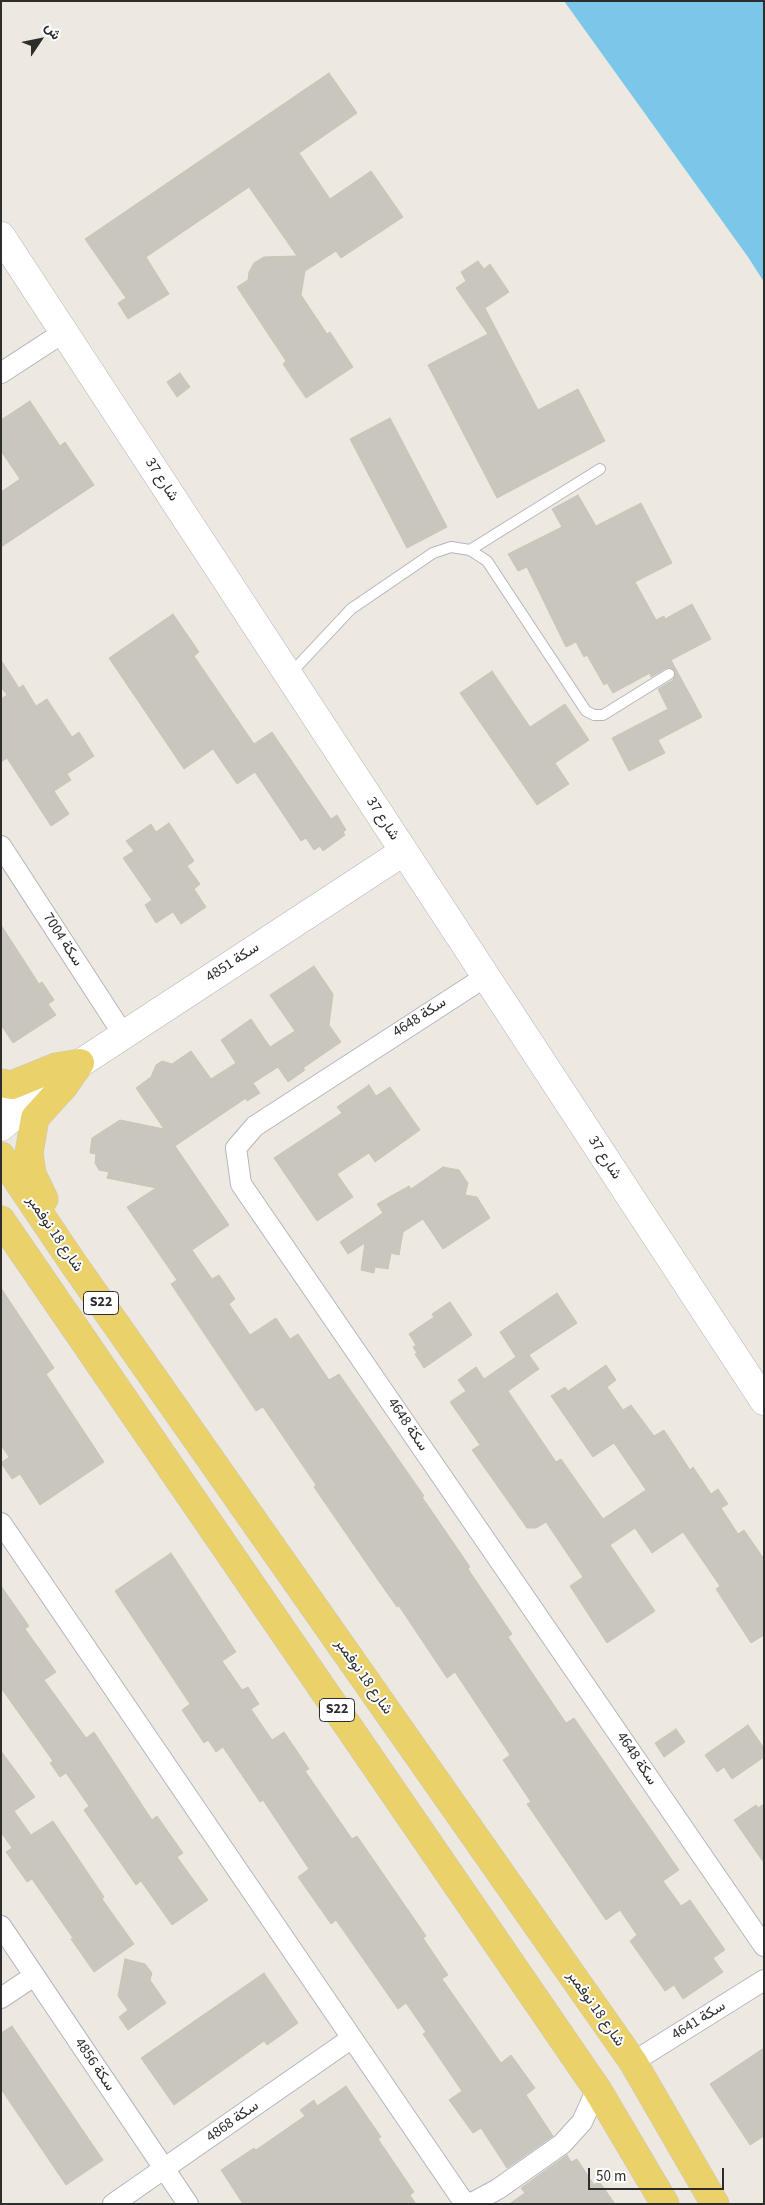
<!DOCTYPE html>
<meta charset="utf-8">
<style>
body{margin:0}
#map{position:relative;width:765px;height:2205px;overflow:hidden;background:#ede8e0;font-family:"Source Sans 3",Vazirmatn,sans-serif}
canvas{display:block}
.frame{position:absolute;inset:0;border:2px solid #2d2d2d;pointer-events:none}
.north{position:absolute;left:15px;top:15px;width:50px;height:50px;-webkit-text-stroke:4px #fff;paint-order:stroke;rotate:56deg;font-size:14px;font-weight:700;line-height:20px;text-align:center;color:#2d2d2d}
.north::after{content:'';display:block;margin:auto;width:18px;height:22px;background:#2d2d2d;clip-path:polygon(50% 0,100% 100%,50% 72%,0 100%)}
.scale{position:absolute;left:588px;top:2168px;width:136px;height:22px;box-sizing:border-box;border:2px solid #2d2d2d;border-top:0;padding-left:6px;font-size:15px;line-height:18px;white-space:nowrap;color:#2d2d2d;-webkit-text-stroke:4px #fff;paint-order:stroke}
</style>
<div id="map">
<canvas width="765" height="2205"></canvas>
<div class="frame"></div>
<div class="north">ش</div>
<div class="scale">50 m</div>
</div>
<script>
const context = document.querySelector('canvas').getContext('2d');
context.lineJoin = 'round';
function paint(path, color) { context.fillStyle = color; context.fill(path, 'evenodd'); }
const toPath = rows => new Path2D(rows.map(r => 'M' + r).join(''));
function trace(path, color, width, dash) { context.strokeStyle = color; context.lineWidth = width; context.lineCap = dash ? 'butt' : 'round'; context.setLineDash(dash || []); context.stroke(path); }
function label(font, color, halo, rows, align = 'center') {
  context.font = font + ' "Source Sans 3",Vazirmatn,sans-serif'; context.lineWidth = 4; context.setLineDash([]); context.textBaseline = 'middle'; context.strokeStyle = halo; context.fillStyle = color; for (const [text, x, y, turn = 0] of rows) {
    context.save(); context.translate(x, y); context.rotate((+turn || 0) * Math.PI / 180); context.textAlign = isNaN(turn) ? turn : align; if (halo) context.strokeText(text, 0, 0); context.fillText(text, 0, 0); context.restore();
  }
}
paint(toPath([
 [564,1,764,1,764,282,748,257]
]), '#7ac7e9');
const building = toPath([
 [329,73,357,113,299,153,330,199,371,171,403,217,341,258,336,251,305,271,301,295,327,334,330,332,353,367,306,398,283,364,286,361,237,287,248,280,249,272,254,263,264,257,297,256,249,187,146,257,169,294,128,319,118,303,126,298,85,239,329,73],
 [478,261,484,269,490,264,509,292,485,308,538,410,578,389,605,441,497,498,428,365,488,334,456,288,466,281,461,272,478,261],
 [180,373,190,387,177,397,167,382,180,373],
 [30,401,60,446,65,442,94,485,1,547,1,492,20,479,1,451,1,420,30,401],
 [390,418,447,527,407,548,350,439,390,418],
 [578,495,596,526,641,503,672,563,635,582,656,620,664,616,665,619,692,604,711,639,671,660,702,717,658,740,665,753,629,771,612,738,668,709,658,689,673,680,675,671,668,667,651,677,650,673,613,693,607,683,604,685,587,655,584,657,576,642,566,647,527,567,518,571,508,554,562,527,552,509,578,495],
 [173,614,199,652,194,656,254,744,272,732,331,819,337,815,346,830,343,832,345,835,323,851,320,846,314,850,306,838,301,841,255,772,237,784,213,749,184,769,109,658,173,614],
 [1,660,19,688,23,685,36,706,47,699,72,737,79,732,94,756,67,774,71,780,54,791,69,814,51,826,7,758,1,762,1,699,7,695,1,687,1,660],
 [492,671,530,727,565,704,589,740,555,763,569,784,537,805,460,693,492,671],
 [169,823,194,861,187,866,200,884,194,889,206,907,181,924,173,912,156,923,145,905,152,900,123,858,134,851,126,841,151,824,156,832,169,823],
 [1,925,39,984,42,982,54,1000,48,1004,56,1015,13,1043,1,1025,1,925],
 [314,966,333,994,329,1025,341,1042,303,1068,305,1070,288,1082,278,1067,253,1083,260,1093,247,1101,246,1098,175,1146,229,1225,192,1250,212,1279,219,1275,235,1299,229,1304,250,1335,276,1318,290,1339,298,1334,329,1380,339,1374,424,1496,422,1497,470,1567,468,1569,512,1634,508,1637,566,1723,574,1718,679,1870,663,1881,681,1906,690,1900,725,1950,713,1958,723,1972,683,1999,674,1985,665,1991,630,1941,637,1935,620,1910,606,1920,527,1804,531,1802,503,1760,510,1755,455,1672,447,1678,399,1606,397,1607,378,1580,314,1487,316,1485,263,1407,256,1411,171,1284,177,1280,127,1207,156,1188,107,1178,109,1172,99,1170,95,1163,96,1154,90,1153,92,1138,120,1120,164,1129,136,1088,151,1077,156,1065,162,1061,172,1064,191,1051,211,1079,236,1063,221,1040,251,1019,270,1047,295,1031,270,995,314,966],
 [369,1085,376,1096,390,1087,420,1130,375,1162,369,1153,337,1174,353,1197,317,1221,274,1158,342,1113,337,1107,369,1085],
 [443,1167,459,1170,468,1183,465,1195,477,1197,490,1218,443,1249,423,1219,403,1232,399,1255,391,1253,388,1269,375,1267,374,1273,361,1270,365,1243,348,1254,340,1242,383,1213,377,1204,409,1186,411,1189,443,1167],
 [1,1288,54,1368,46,1374,104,1462,40,1505,20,1474,12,1479,1,1463,9,1457,1,1445,1,1288],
 [557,1293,577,1323,529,1355,539,1369,508,1391,556,1462,561,1459,603,1519,646,1490,614,1443,593,1457,551,1396,565,1387,568,1391,606,1365,616,1380,607,1387,623,1410,631,1405,654,1436,664,1430,690,1470,693,1467,711,1494,718,1489,728,1504,721,1508,738,1534,744,1530,764,1559,764,1635,751,1643,716,1589,720,1586,683,1532,652,1553,635,1528,610,1545,655,1611,607,1643,570,1586,583,1577,546,1522,536,1528,527,1528,472,1450,480,1445,450,1402,466,1391,458,1380,476,1367,484,1379,516,1357,500,1332,557,1293],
 [450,1302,472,1335,424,1368,415,1354,417,1353,413,1347,416,1345,409,1334,434,1317,432,1314,450,1302],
 [171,1553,236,1652,222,1661,242,1690,248,1687,259,1704,251,1709,272,1740,284,1732,309,1769,305,1771,352,1839,357,1836,426,1936,423,1938,448,1975,442,1979,501,2063,511,2055,535,2088,526,2095,553,2136,507,2168,481,2128,473,2133,449,2100,462,2091,423,2034,426,2032,406,2003,398,2009,336,1920,331,1924,298,1877,309,1869,263,1800,260,1802,223,1747,216,1752,208,1740,204,1743,182,1710,190,1704,115,1591,171,1553],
 [1,1586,29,1626,25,1629,56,1672,44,1680,86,1738,94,1732,152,1820,157,1816,183,1853,177,1857,208,1900,172,1925,141,1881,136,1885,84,1810,89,1806,66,1773,60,1777,50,1763,53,1761,1,1688,1,1586],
 [748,1725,764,1748,764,1757,732,1779,724,1767,717,1772,705,1755,748,1725],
 [676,1729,685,1742,664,1757,655,1743,676,1729],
 [1,1751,35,1797,14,1811,31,1835,53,1821,104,1897,102,1899,134,1944,94,1972,71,1939,73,1938,32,1879,27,1882,6,1852,12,1848,1,1832,1,1751],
 [764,1804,764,1863,734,1820,756,1805,758,1808,764,1804],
 [125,1959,145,1964,152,1973,150,1980,166,2003,128,2030,119,2017,128,2010,118,1996,125,1959],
 [264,1973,298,2023,267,2045,264,2041,174,2105,141,2058,264,1973],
 [12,2026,103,2160,66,2185,1,2089,1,2033,12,2026],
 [764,2048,764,2136,750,2145,710,2084,764,2048],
 [346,2086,381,2137,378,2139,414,2192,410,2195,416,2204,243,2204,221,2170,254,2148,256,2150,305,2116,300,2110,314,2100,317,2106,346,2086],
 [567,2155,571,2162,577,2159,594,2185,599,2181,615,2204,509,2204,525,2193,521,2188,567,2155]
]);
paint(building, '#c9c6be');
trace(building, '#c9c4ba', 1);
const lane = toPath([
 [470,550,600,469],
 [290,674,351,609,433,553,451,547,470,550,487,561,586,711,594,715,603,715,669,674]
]);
const street = toPath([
 [1,373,64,332],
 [1,846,123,1034],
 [485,977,255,1126,236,1148,241,1184,764,1946],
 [1,1523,463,2201,472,2203,498,2189,562,2144,582,2122,597,2089],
 [1,1926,188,2204],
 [1,1998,34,1976],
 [633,2062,764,1980],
 [113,2204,352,2038]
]);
const secondary = toPath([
 [1,236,764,1401],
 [1,1101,39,1084],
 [1,1127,64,1074,403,852]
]);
const primary = toPath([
 [1,1083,12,1085,56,1067,80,1063],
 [1,1156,73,1263,633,2062,715,2204],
 [44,1199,32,1174,29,1153,35,1118,64,1086,80,1063],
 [1,1220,597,2089,665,2204]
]);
trace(lane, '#b4b6bf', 12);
trace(street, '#b4b6bf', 22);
trace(secondary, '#b4b6bf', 29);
trace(primary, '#c8c8c8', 29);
trace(lane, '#fff', 10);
trace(street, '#fff', 20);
trace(secondary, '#fff', 28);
trace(primary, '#ead169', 28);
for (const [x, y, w] of [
 [101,1303,35],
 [337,1710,35]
]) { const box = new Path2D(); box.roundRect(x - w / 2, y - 11.5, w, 23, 4); context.fillStyle = '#fff'; context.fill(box); trace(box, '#2d2d2d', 1); }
label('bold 14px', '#2d2d2d', null, [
 ["S22",101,1303],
 ["S22",337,1710]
]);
label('15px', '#2d2d2d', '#fff', [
 ["شارع 37",161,480,57],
 ["شارع 37",382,819,57],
 ["سكة 7004",62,940,57],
 ["سكة 4851",233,963,-33],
 ["سكة 4648",420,1018,-33],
 ["شارع 37",604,1158,57],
 ["شارع 18 نوفمبر",54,1234,56],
 ["سكة 4648",407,1425,56],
 ["شارع 18 نوفمبر",363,1677,55],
 ["سكة 4648",636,1759,56],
 ["شارع 18 نوفمبر",595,2009,55],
 ["سكة 4641",699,2021,-32],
 ["سكة 4856",94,2065,56],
 ["سكة 4868",233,2122,-35]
]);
</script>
